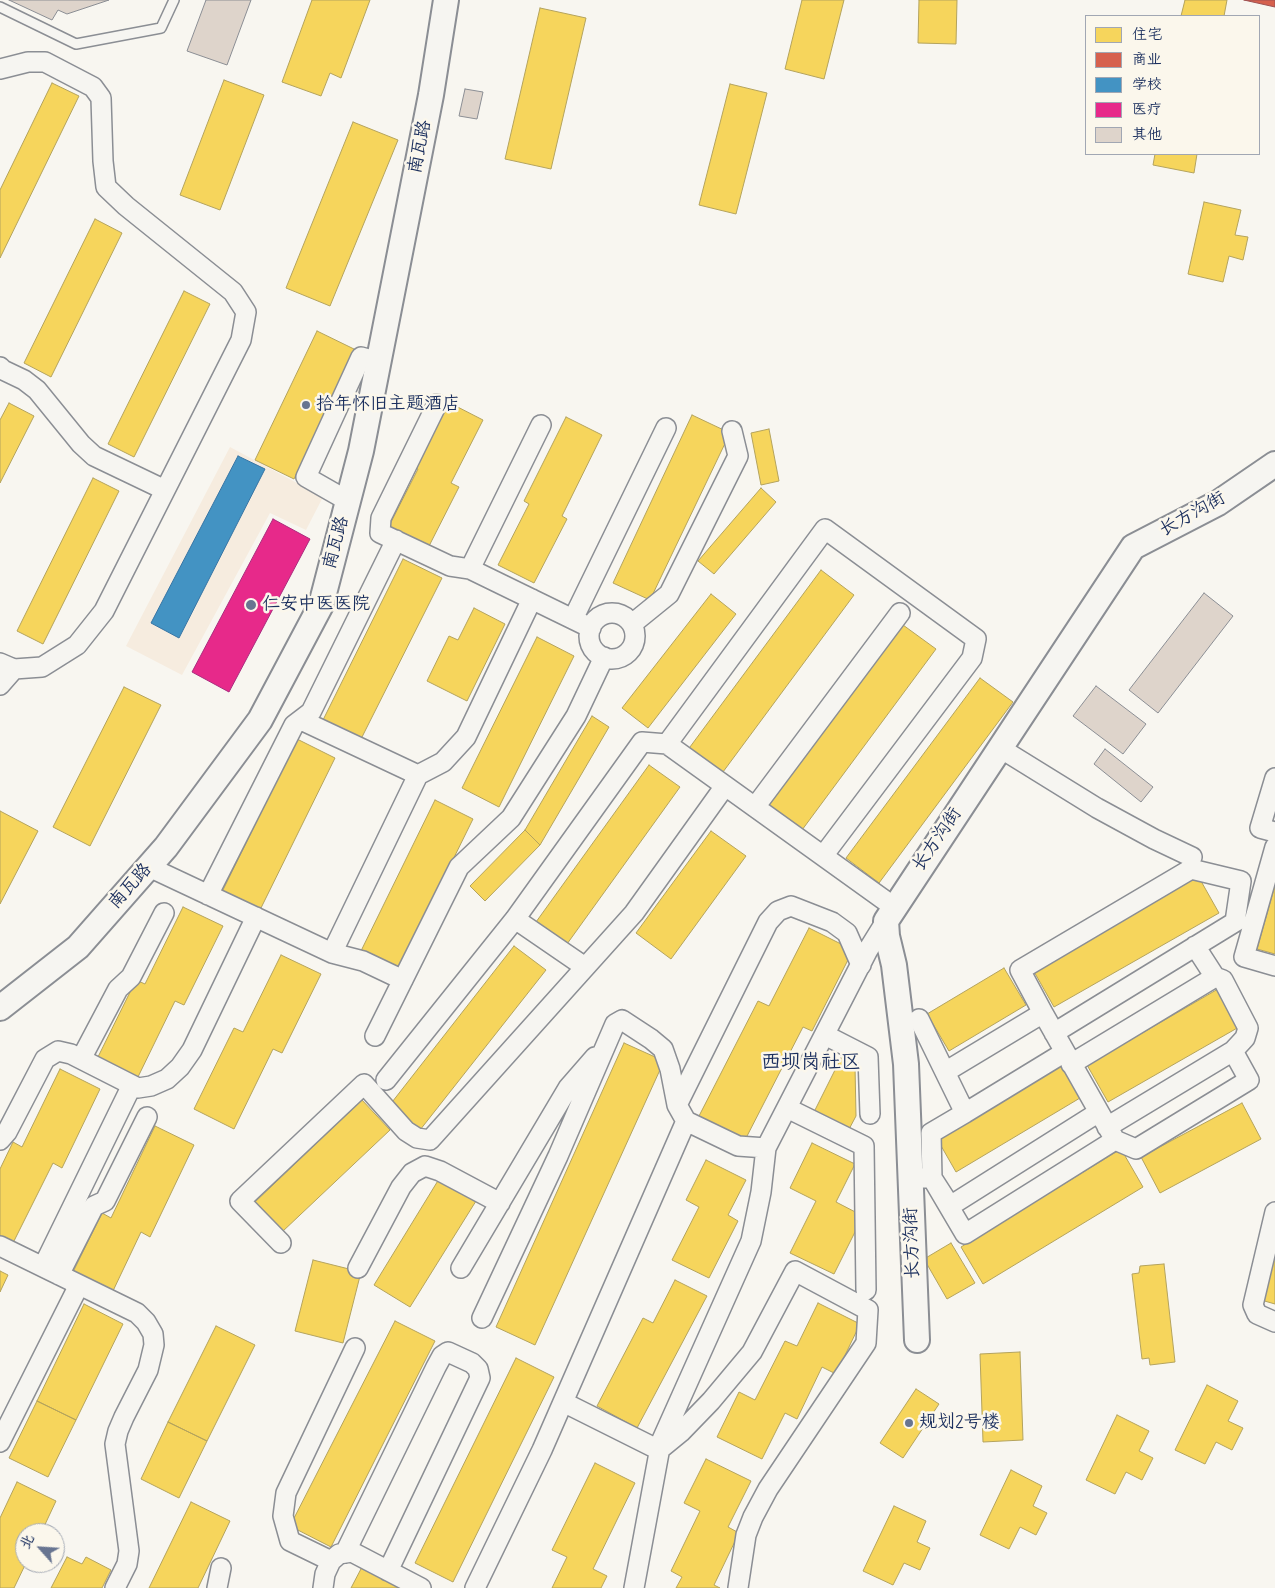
<!DOCTYPE html>
<meta charset="utf-8">
<style>
body{margin:0}
#map{position:relative;width:1275px;height:1588px;overflow:hidden;background:#f8f6f0;font-family:Mynerve,"LXGW WenKai TC",sans-serif}
canvas{display:block}
.legend{position:absolute;left:1085px;top:15px;width:175px;height:140px;box-sizing:border-box;background:#fbf7ec;border:1px solid #a1a7b3;margin:0;padding:6px 9px;list-style:none;font-size:15px;color:#1b2f5e}
.legend li{display:flex;align-items:center;gap:10px;height:25px}
.legend b{width:25px;border:1px solid #a1a7b3}
.north{position:absolute;left:15px;top:1523px;width:50px;height:50px;box-sizing:border-box;background:#fbf7ec;border:1px solid #a1a7b3;border-radius:50%;rotate:296deg;font-size:14px;font-weight:700;line-height:20px;text-align:center;color:#1b2f5e}
.north::after{content:'';display:block;margin:auto;width:18px;height:22px;background:#687591;clip-path:polygon(50% 0,100% 100%,50% 72%,0 100%)}
</style>
<div id="map">
<canvas width="1275" height="1588"></canvas>
<ul class="legend">
<li><b style="height:14px;background:#f6d55c"></b>住宅</li>
<li><b style="height:14px;background:#d6604d"></b>商业</li>
<li><b style="height:14px;background:#4393c3"></b>学校</li>
<li><b style="height:14px;background:#e7298a"></b>医疗</li>
<li><b style="height:14px;background:#ded4cb"></b>其他</li>
</ul>
<div class="north">北</div>
</div>
<script>
const context = document.querySelector('canvas').getContext('2d');
context.lineJoin = 'round';
function paint(path, color) { context.fillStyle = color; context.fill(path, 'evenodd'); }
const toPath = rows => new Path2D(rows.map(r => 'M' + r).join(''));
function trace(path, color, width, dash) { context.strokeStyle = color; context.lineWidth = width; context.lineCap = dash ? 'butt' : 'round'; context.setLineDash(dash || []); context.stroke(path); }
function label(font, color, halo, rows, align = 'center') {
  context.font = font + ' Mynerve,"LXGW WenKai TC",sans-serif'; context.lineWidth = 5; context.setLineDash([]); context.textBaseline = 'middle'; context.strokeStyle = halo; context.fillStyle = color; for (const [text, x, y, turn = 0] of rows) {
    context.save(); context.translate(x, y); context.rotate((+turn || 0) * Math.PI / 180); context.textAlign = isNaN(turn) ? turn : align; if (halo) context.strokeText(text, 0, 0); context.fillText(text, 0, 0); context.restore();
  }
}
paint(toPath([
 [230,447,323,497,306,530,270,513,182,675,126,646]
]), '#f6ecdf');
const homes = toPath([
 [312,0,370,0,341,78,330,73,321,96,282,82,312,0],
 [802,0,844,0,824,79,785,69,802,0],
 [919,0,957,0,956,44,918,43,919,0],
 [1185,0,1227,0,1224,16,1181,16,1185,0],
 [540,8,586,18,551,169,505,159,540,8],
 [224,80,264,95,220,210,180,195,224,80],
 [52,83,79,96,0,258,0,190,52,83],
 [730,84,767,93,736,214,699,205,730,84],
 [353,122,398,140,330,306,286,288,353,122],
 [1155,154,1197,154,1194,173,1153,165,1155,154],
 [1204,202,1241,210,1235,235,1248,237,1243,260,1229,256,1223,282,1188,274,1204,202],
 [95,219,122,233,51,377,24,363,95,219],
 [184,291,210,304,134,457,108,444,184,291],
 [317,331,356,350,294,479,255,460,317,331],
 [444,400,483,420,451,483,459,487,427,550,387,530,418,469,411,466,444,400],
 [9,403,34,416,0,483,0,420,9,403],
 [692,415,730,433,650,600,613,583,692,415],
 [566,417,602,435,562,516,567,519,534,583,498,565,529,504,524,501,566,417],
 [769,429,779,481,761,485,751,433,769,429],
 [93,478,119,491,43,644,17,631,93,478],
 [761,488,776,502,714,574,698,561,761,488],
 [403,559,442,578,361,739,323,720,403,559],
 [821,570,854,595,720,776,687,751,821,570],
 [711,594,736,614,648,728,622,708,711,594],
 [474,608,505,624,467,701,427,681,449,636,458,640,474,608],
 [903,625,936,649,802,830,769,805,903,625],
 [537,637,574,656,499,807,462,788,537,637],
 [980,678,1013,702,879,883,846,858,980,678],
 [124,687,161,705,90,846,53,827,124,687],
 [592,716,609,727,540,845,525,830,592,716],
 [297,739,335,758,259,912,221,894,297,739],
 [649,765,680,787,567,944,536,922,649,765],
 [435,800,473,819,397,973,359,955,435,800],
 [0,811,38,831,0,904,0,811],
 [525,830,540,845,485,901,470,886,525,830],
 [711,831,746,856,671,959,636,933,711,831],
 [1197,874,1219,913,1054,1007,1032,968,1197,874],
 [1275,885,1275,954,1257,949,1275,885],
 [183,907,223,926,184,1005,175,1001,136,1081,96,1061,136,980,145,984,183,907],
 [809,928,853,950,812,1031,803,1027,745,1140,699,1116,758,1001,769,1006,809,928],
 [514,946,546,970,420,1130,389,1106,514,946],
 [281,955,321,974,282,1053,273,1049,234,1129,194,1109,234,1028,243,1032,281,955],
 [1004,968,1026,1005,949,1051,927,1014,1004,968],
 [1218,989,1239,1027,1108,1102,1087,1065,1218,989],
 [624,1043,664,1061,535,1345,496,1327,624,1043],
 [841,1058,855,1066,856,1116,847,1133,812,1116,841,1058],
 [1060,1064,1080,1098,956,1172,936,1137,1060,1064],
 [60,1069,100,1089,62,1168,53,1163,13,1243,0,1237,0,1169,13,1142,22,1147,60,1069],
 [362,1100,390,1130,282,1232,254,1203,362,1100],
 [1242,1103,1261,1139,1160,1193,1141,1157,1242,1103],
 [155,1126,194,1145,150,1237,141,1232,112,1293,72,1274,102,1213,111,1218,155,1126],
 [812,1143,855,1164,836,1202,863,1216,834,1274,790,1253,816,1201,790,1188,812,1143],
 [1121,1149,1143,1187,983,1284,961,1247,1121,1149],
 [706,1160,746,1180,728,1215,738,1221,709,1278,672,1260,699,1207,686,1200,706,1160],
 [439,1179,476,1201,410,1307,374,1285,439,1179],
 [951,1243,975,1283,947,1299,924,1259,951,1243],
 [1275,1245,1275,1304,1261,1300,1275,1245],
 [313,1260,361,1272,343,1343,295,1331,313,1260],
 [1164,1264,1175,1362,1150,1365,1149,1358,1142,1359,1132,1274,1139,1273,1140,1266,1164,1264],
 [0,1271,8,1275,0,1292,0,1271],
 [675,1280,707,1296,637,1428,597,1406,643,1318,653,1323,675,1280],
 [818,1303,860,1324,836,1374,822,1367,797,1419,785,1413,762,1459,717,1437,739,1392,755,1400,785,1341,797,1346,818,1303],
 [84,1304,123,1324,76,1420,37,1401,84,1304],
 [395,1321,435,1341,331,1547,290,1526,395,1321],
 [216,1326,255,1345,207,1441,168,1422,216,1326],
 [1020,1352,1023,1440,983,1442,980,1354,1020,1352],
 [516,1358,554,1377,453,1582,415,1563,516,1358],
 [1207,1385,1238,1401,1228,1421,1243,1428,1232,1450,1216,1442,1205,1464,1175,1450,1207,1385],
 [916,1389,939,1404,903,1458,880,1443,916,1389],
 [37,1401,76,1420,48,1477,9,1458,37,1401],
 [1117,1415,1149,1431,1139,1451,1153,1458,1142,1480,1126,1472,1115,1494,1086,1480,1117,1415],
 [168,1422,207,1441,179,1498,141,1479,168,1422],
 [706,1459,751,1481,728,1527,739,1533,714,1585,720,1588,676,1588,682,1577,671,1571,700,1511,684,1503,706,1459],
 [595,1463,635,1483,593,1569,607,1576,601,1588,552,1588,567,1557,552,1550,595,1463],
 [1011,1470,1042,1486,1033,1506,1047,1513,1036,1535,1020,1527,1009,1549,980,1535,1011,1470],
 [17,1482,56,1501,41,1533,25,1533,26,1563,14,1588,0,1588,0,1518,17,1482],
 [191,1502,230,1521,198,1588,149,1588,191,1502],
 [894,1506,926,1521,917,1542,930,1548,920,1570,904,1563,893,1585,863,1571,894,1506],
 [67,1557,82,1564,86,1557,111,1570,102,1588,51,1588,67,1557],
 [362,1567,402,1588,351,1588,362,1567]
]);
paint(homes, '#f6d55c');
trace(homes, '#b4a35d', 1);
const shops = toPath([
 [1244,0,1275,0,1275,7,1244,0]
]);
paint(shops, '#d6604d');
trace(shops, '#9e5152', 1);
const schools = toPath([
 [238,456,265,469,179,638,151,623,238,456]
]);
paint(schools, '#4393c3');
trace(schools, '#3775a5', 1);
const health = toPath([
 [273,519,310,539,229,692,192,672,273,519]
]);
paint(health, '#e7298a');
trace(health, '#aa2b7d', 1);
const building = toPath([
 [9,0,109,0,67,14,58,10,52,20,9,0],
 [206,0,251,0,227,65,187,51,206,0],
 [465,89,483,92,477,119,459,116,465,89],
 [1204,593,1233,616,1158,713,1129,690,1204,593],
 [1096,686,1146,724,1123,754,1073,716,1096,686],
 [1105,749,1153,787,1141,802,1094,764,1105,749]
]);
paint(building, '#ded4cb');
trace(building, '#8b8e94', 1);
const service = toPath([
 [0,7,76,44,161,28,174,0]
]);
const minor = toPath([
 [0,69,28,62,45,62,93,87,101,98,103,161,106,187,126,206,233,292,246,312,241,340,104,611,77,645,42,667,14,669,0,663],
 [0,367,3,370,24,380,37,390,81,444,94,456,165,490],
 [437,404,381,518,380,533,450,566,470,569,591,628],
 [348,501,306,477,361,357,379,362],
 [470,569,541,425],
 '589 636a23 23 0 1 1 46 0a23 23 0 1 1-46 0Z',
 [573,619,666,428],
 [632,624,669,594,738,456,732,431],
 [0,685,14,669],
 [301,720,418,775],
 [1000,748,1097,808,1154,839,1192,857],
 [1275,778,1260,828,1275,832],
 [755,807,900,613],
 [1275,847,1244,957,1275,966],
 [823,856,972,658,976,639,825,529,667,744,823,856,894,907],
 [149,867,332,953,363,961,403,980],
 [208,895,294,725,311,712,396,540],
 [515,919,585,967],
 [332,953,418,775,443,762,466,737,532,599],
 [1215,977,1223,980,1248,1028,1245,1038,1233,1051],
 [1043,1013,1020,970,1191,869,1241,881,1235,922,1054,1033],
 [919,1019,965,1113,931,1133,932,1178,920,1178],
 [825,1035,868,1057,870,1114],
 [375,1036,459,867,511,818,576,716,604,657],
 [81,1059,118,989,131,977,164,913],
 [1071,1064,1215,977,1195,946],
 [945,1072,1043,1013,1099,1112],
 [386,1080,515,919,642,742,667,744],
 [677,1105,768,922,778,911,791,906,832,922,847,933,861,965],
 [787,1108,864,1146,866,1290],
 [1099,1112,1115,1140,965,1234,932,1178,950,1206,1099,1112],
 [965,1113,1065,1052],
 [1107,1127,1233,1051,1249,1080,1136,1149,1115,1140],
 [0,1140,7,1132,45,1059,58,1051,71,1054,138,1088,151,1086,167,1079,180,1067,192,1050,256,917],
 [1275,1212,1253,1305,1257,1314,1275,1322],
 [281,1243,240,1201,364,1084,406,1131,417,1138,430,1140,634,913,725,786],
 [0,1246,137,1313,146,1322,153,1334,154,1345,148,1370,124,1417,118,1431,115,1444,129,1551,127,1564,115,1588],
 [43,1267,132,1085],
 [358,1268,401,1187,412,1173,425,1166,440,1171,500,1203],
 [461,1268,568,1088,595,1057],
 [59,1275,94,1206,105,1201,147,1117],
 [482,1318,558,1156,615,1024,622,1020,651,1039,663,1049,670,1069,677,1105,686,1121,738,1146,766,1148],
 [563,1402,659,1450,681,1432,711,1401,752,1352,795,1271,868,1310,866,1343,768,1489,753,1517,746,1535,738,1588],
 [0,1442,79,1285],
 [345,1553,436,1367,442,1356,448,1352,472,1363,478,1369,480,1378,388,1571],
 [331,1561,290,1541,283,1516,286,1493,355,1348],
 [217,1588,221,1568],
 [323,1588,325,1574,331,1561,339,1554,352,1552,421,1588],
 [475,1588,542,1450,686,1121],
 [634,1588,661,1442,751,1241,761,1192,766,1148,868,950,886,921]
]);
const tertiary = toPath([
 [0,1008,78,947,166,847,260,720,321,605,361,451,431,95,446,0],
 [917,1340,906,1064,894,965,887,936,886,921,1133,547,1218,503,1275,464]
]);
trace(service, '#8b8e94', 12);
trace(minor, '#8b8e94', 22);
trace(tertiary, '#8b8e94', 28);
trace(service, '#f6f5f1', 9);
trace(minor, '#f6f5f1', 19);
trace(tertiary, '#f6f5f1', 24);
for (const [x, y, r, color] of [
 [306,405,5,"#687591"],
 [251,605,6,"#687591"],
 [909,1423,5,"#687591"]
]) { const dot = new Path2D(); dot.arc(x, y, r, 0, 2 * Math.PI); context.fillStyle = color; context.fill(dot); trace(dot, '#fbf7ec', 2); }
label('18px', '#1b2f5e', '#fbf7ec', [
 ["南瓦路",421,147,-79],
 ["长方沟街",1193,515,-29],
 ["南瓦路",337,543,-75],
 ["长方沟街",938,840,-56],
 ["南瓦路",131,887,-48],
 ["长方沟街",913,1243,-92]
]);
label('18px', '#1b2f5e', '#fbf7ec', [
 ["拾年怀旧主题酒店",316,405],
 ["仁安中医医院",262,605],
 ["规划2号楼",919,1423]
], 'left');
label('20px', '#1b2f5e', '#fbf7ec', [
 ["西坝岗社区",811,1064]
]);
</script>
